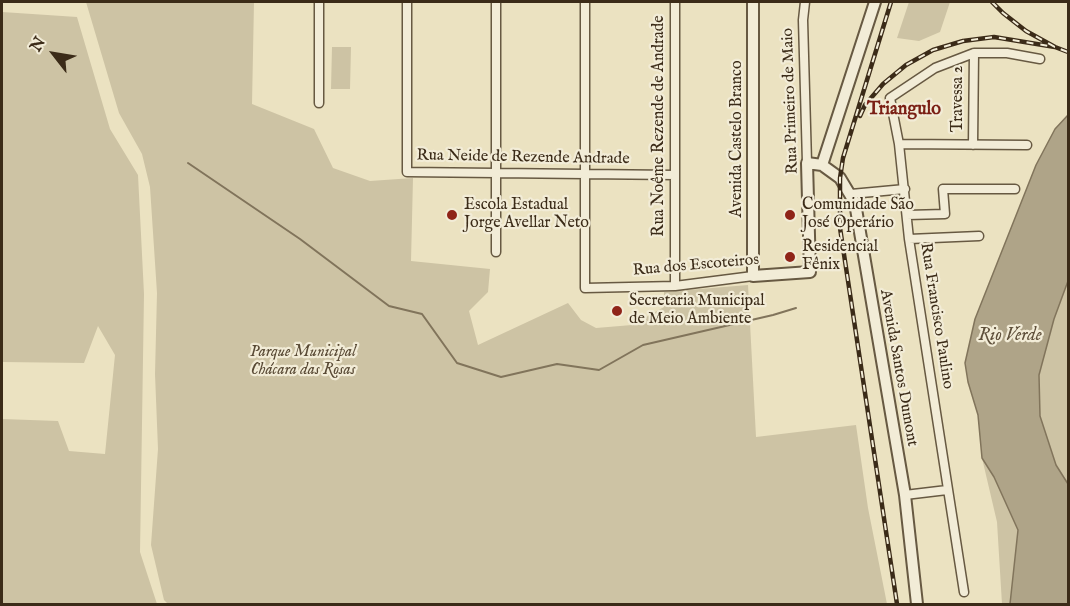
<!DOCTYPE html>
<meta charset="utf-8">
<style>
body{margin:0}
#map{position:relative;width:1070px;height:606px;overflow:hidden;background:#ebe2c1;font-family:"IM FELL English",serif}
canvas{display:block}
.frame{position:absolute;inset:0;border:3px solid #3b2b18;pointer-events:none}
.north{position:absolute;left:24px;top:24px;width:60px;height:60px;-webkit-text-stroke:4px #f2ecd7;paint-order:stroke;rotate:301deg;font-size:16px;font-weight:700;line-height:24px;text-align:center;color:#3b2b18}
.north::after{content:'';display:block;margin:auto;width:21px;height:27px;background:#3b2b18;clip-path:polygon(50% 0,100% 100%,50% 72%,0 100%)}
</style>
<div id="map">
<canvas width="1070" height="606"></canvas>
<div class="frame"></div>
<div class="north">N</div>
</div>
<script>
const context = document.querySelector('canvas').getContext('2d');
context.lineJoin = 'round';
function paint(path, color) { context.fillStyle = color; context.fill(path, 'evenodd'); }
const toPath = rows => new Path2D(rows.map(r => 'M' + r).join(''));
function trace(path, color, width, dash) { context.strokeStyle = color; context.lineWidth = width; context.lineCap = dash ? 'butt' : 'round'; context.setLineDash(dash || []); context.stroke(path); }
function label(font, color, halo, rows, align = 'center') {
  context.font = font + ' "IM FELL English",serif'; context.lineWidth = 4.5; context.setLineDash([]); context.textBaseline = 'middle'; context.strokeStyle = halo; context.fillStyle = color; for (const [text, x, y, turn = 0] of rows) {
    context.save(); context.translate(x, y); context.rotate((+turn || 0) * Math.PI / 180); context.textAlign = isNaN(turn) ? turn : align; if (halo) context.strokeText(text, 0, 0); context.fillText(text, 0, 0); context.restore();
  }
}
paint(toPath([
 [86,2,254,2,252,104,314,129,333,168,370,181,413,178,411,261,490,269,488,292,469,311,478,345,568,303,581,320,596,328,632,325,664,307,664,292,748,285,756,437,856,425,868,508,887,604,168,604,164,600,151,545,158,449,155,374,157,293,150,187,142,154,119,113],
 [909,2,950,2,940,32,919,41,897,38],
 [2,12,77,17,110,129,138,175,144,294,140,552,157,604,2,604,2,419,58,421,69,451,105,454,115,355,98,326,84,363,2,362],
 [332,47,351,47,350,89,331,89],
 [1068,281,1068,484,1056,465,1040,416,1039,375,1054,319],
 [982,458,994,477,1018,530,1010,604,1002,604,997,522]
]), '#cdc3a4');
const water = toPath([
 [1068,115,1068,281,1054,319,1039,375,1040,416,1056,465,1068,484,1068,604,1010,604,1018,530,994,477,982,458,978,415,968,382,965,363,975,319,1036,165,1055,129,1068,115]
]);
paint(water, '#afa488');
trace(water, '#81745b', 1.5);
trace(toPath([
 [188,163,300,239,389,306,422,314,457,363,501,377,557,364,599,370,643,345,773,315,796,308]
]), '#81745b', 2);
const minor = toPath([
 [407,2,407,172,675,175],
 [585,2,585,288,675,286,753,276],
 [805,2,803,20,807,163],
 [319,103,319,2],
 [899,144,1027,145],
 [973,145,974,53],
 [851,194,905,189],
 [907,215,945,214,943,189,1015,189],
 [909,239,979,236],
 [496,252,496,2],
 [675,286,675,2],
 [905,495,947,490],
 [964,592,909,239,899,144,890,98,935,68,974,53,1007,53,1040,59]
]);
const tertiary = toPath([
 [753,2,753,276,810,272,807,163,822,165,840,178,855,203,905,495,917,604],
 [822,165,875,2]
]);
trace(minor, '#675942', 11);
trace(tertiary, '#675942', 14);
trace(minor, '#f2ecd7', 8);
trace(tertiary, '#f2ecd7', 10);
const rail = toPath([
 [891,2,843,158,840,178,840,228,897,604],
 [992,2,1003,13,1026,31,1055,47,1068,52],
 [860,116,865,105,883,84,906,65,933,50,963,41,994,37,1055,47]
]);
trace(rail, '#3b2b18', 4.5);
trace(rail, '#f2ecd7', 2, [7]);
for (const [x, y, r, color] of [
 [452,215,6,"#8f2418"],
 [790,215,6,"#8f2418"],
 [790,257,6,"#8f2418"],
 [617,311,6,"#8f2418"]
]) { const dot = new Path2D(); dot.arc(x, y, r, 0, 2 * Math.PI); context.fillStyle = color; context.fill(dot); trace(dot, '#f2ecd7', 2); }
label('16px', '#3b2b18', '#f2ecd7', [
 ["Travessa 2",959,99,-90],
 ["Rua Primeiro de Maio",791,101,-92],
 ["Rua Noême Rezende de Andrade",660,126,-90],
 ["Avenida Castelo Branco",738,139,-90],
 ["Rua Neide de Rezende Andrade",523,158,1],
 ["Rua dos Escoteiros",696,266,-5],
 ["Rua Francisco Paulino",936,316,81],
 ["Avenida Santos Dumont",898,368,80]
]);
label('16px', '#3b2b18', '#f2ecd7', [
 ["Escola Estadual",464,206],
 ["Jorge Avellar Neto",464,224],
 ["Comunidade São",802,206],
 ["José Operário",802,224],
 ["Residencial",802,248],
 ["Fênix",802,266],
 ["Secretaria Municipal",629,302],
 ["de Meio Ambiente",629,320]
], 'left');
label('italic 16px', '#584934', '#f2ecd7', [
 ["Parque Municipal",303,353],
 ["Chácara das Rosas",303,371]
]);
label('bold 18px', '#7a1f14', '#f2ecd7', [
 ["Triangulo",904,110]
]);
label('italic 18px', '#5e4f3a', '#f2ecd7', [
 ["Rio Verde",1010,336]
]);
</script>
